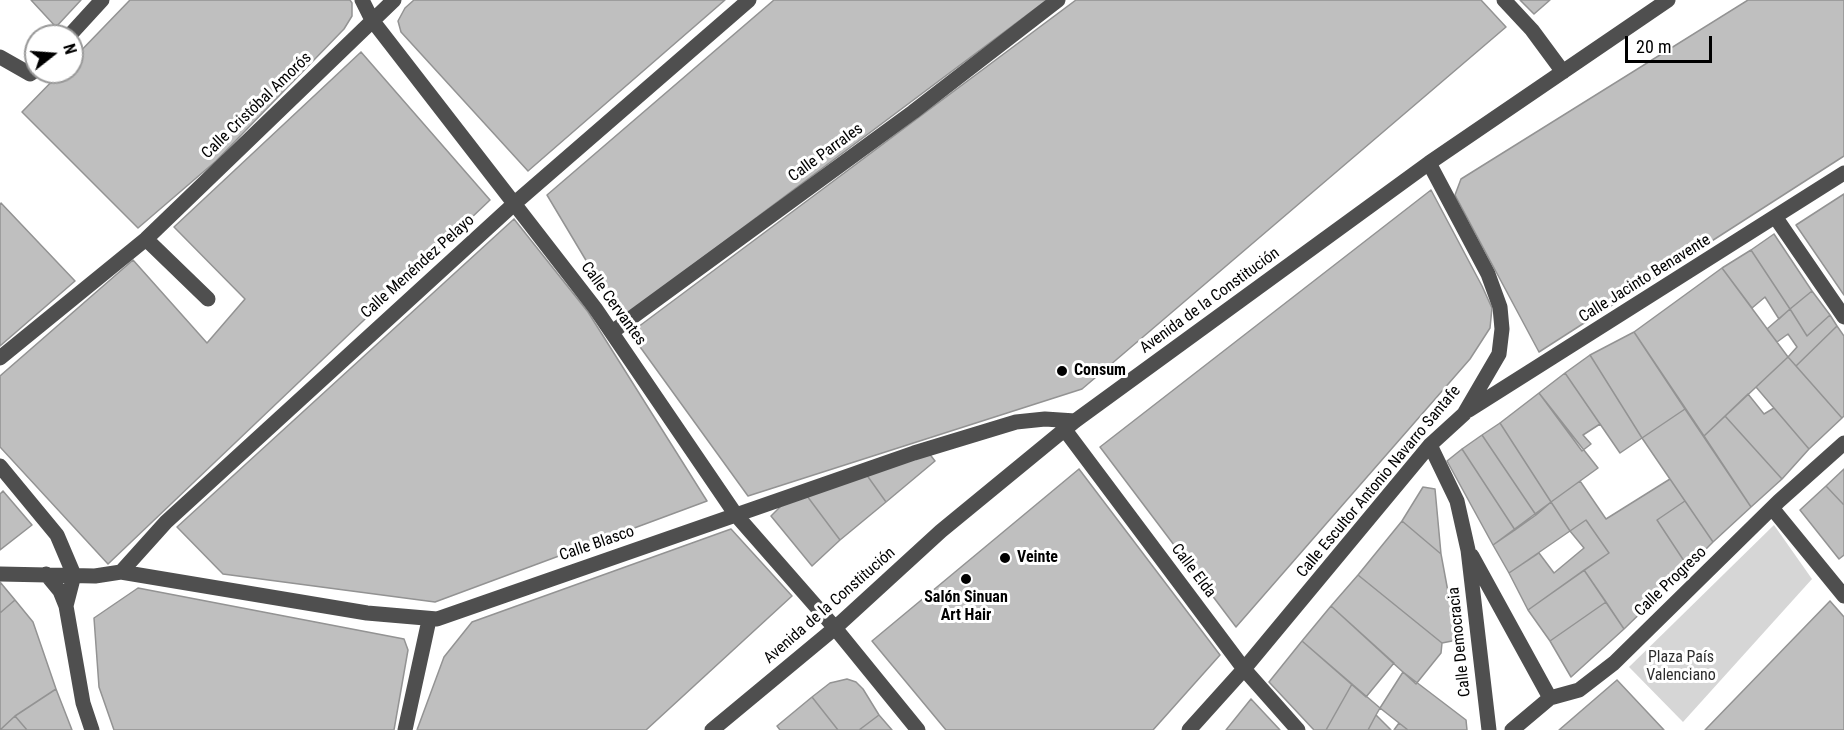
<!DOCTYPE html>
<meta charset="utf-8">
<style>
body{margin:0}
#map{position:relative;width:1844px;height:730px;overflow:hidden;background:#fff;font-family:"Roboto Condensed",sans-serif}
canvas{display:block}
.north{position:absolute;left:24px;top:24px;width:60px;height:60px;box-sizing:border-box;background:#fff;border:2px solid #999;border-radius:50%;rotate:73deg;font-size:16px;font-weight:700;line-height:24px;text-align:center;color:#000}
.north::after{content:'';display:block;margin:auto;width:21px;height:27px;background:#000;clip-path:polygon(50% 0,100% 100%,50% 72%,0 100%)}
.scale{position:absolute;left:1625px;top:36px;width:87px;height:27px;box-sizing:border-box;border:3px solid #000;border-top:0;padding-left:8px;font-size:18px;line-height:21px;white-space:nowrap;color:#000;-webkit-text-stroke:4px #fff;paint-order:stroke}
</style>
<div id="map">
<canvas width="1844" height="730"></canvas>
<div class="north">N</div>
<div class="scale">20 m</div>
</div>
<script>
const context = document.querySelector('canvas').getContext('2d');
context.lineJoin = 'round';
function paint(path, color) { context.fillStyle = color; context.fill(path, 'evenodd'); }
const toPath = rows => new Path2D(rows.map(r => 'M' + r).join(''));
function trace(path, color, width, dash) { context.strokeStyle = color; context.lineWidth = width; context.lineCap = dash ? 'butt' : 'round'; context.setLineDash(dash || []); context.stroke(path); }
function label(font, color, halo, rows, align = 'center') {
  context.font = font + ' "Roboto Condensed",sans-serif'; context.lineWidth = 6; context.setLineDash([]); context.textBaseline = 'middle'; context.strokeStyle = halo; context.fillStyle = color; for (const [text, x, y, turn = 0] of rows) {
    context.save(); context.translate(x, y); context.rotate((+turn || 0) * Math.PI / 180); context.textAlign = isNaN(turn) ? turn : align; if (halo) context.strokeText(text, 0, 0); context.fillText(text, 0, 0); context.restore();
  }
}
paint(toPath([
 [1774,525,1812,579,1683,722,1629,667]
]), '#d6d6d6');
const building = toPath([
 [31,0,81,0,56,27,31,0],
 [130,0,350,0,352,3,352,16,344,29,216,161,138,228,22,112,61,72,72,72,72,60,130,0],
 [414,0,725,0,528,171,401,32,398,21,405,8,414,0],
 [774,0,1047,0,621,319,547,195,774,0],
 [1076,0,1481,0,1506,27,1082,389,748,496,630,333,1076,0],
 [1520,0,1550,0,1534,14,1520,0],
 [1748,0,1844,0,1844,156,1539,352,1455,195,1461,179,1748,0],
 [361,52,490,200,108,564,0,447,0,376,133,260,207,343,245,299,174,227,361,52],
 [1431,190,1482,286,1492,308,1490,328,1470,359,1236,627,1100,447,1431,190],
 [1844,194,1844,295,1796,225,1844,194],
 [1,203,75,281,0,346,0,205,1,203],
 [514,219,588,312,707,501,435,602,223,574,177,527,514,219],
 [1774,234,1812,291,1790,309,1751,250,1774,234],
 [1751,250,1790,309,1779,319,1765,297,1752,308,1722,268,1751,250],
 [1722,268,1788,357,1704,436,1634,332,1722,268],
 [1812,291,1830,315,1807,336,1790,309,1812,291],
 [1790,309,1807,336,1830,315,1837,326,1796,366,1788,357,1797,347,1788,334,1777,342,1767,329,1790,309],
 [1837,326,1844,336,1844,416,1842,418,1796,366,1837,326],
 [1634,332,1685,409,1642,438,1590,355,1634,332],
 [1590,355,1642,438,1620,453,1565,373,1590,355],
 [1788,357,1842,418,1809,449,1756,387,1788,357],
 [1565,373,1600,424,1583,435,1591,444,1582,451,1539,393,1565,373],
 [1539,393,1598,468,1551,502,1500,423,1539,393],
 [1748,394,1764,414,1774,408,1809,449,1782,479,1725,416,1748,394],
 [1685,409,1751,507,1713,542,1642,438,1685,409],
 [1725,416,1782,479,1751,507,1704,436,1725,416],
 [1500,423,1551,502,1536,515,1482,435,1500,423],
 [1482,435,1536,515,1515,530,1462,449,1482,435],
 [1462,449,1515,530,1493,545,1447,461,1462,449],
 [928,452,935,461,886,502,866,474,928,452],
 [1079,469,1220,655,1153,730,946,730,872,641,1079,469],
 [1844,469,1844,505,1826,486,1844,469],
 [866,474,886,502,840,540,807,496,866,474],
 [1670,479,1685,501,1657,520,1688,567,1624,629,1584,570,1609,553,1586,520,1570,531,1551,502,1580,481,1606,519,1670,479],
 [1826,486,1844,505,1844,555,1839,559,1800,510,1826,486],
 [1423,487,1435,489,1441,554,1402,521,1423,487],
 [3,491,32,525,0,550,0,494,3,491],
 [807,496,840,540,812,566,771,516,782,505,807,496],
 [1685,501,1713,542,1688,567,1657,520,1685,501],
 [1551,502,1570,531,1509,573,1493,545,1551,502],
 [1586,520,1609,553,1528,610,1509,573,1539,553,1554,573,1584,548,1570,531,1586,520],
 [1402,521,1441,554,1457,640,1442,643,1358,575,1402,521],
 [731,529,792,596,646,730,417,730,444,657,472,622,731,529],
 [1584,570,1606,602,1550,641,1528,610,1584,570],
 [1358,575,1442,643,1441,653,1416,684,1331,606,1358,575],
 [0,582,15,600,0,613,0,582],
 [138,588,404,639,408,650,394,730,114,730,99,687,94,618,138,588],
 [15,600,33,622,56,689,15,716,0,730,0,613,15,600],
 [1830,601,1844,617,1844,730,1705,730,1830,601],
 [1606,602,1624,629,1571,677,1550,641,1606,602],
 [1331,606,1394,663,1366,697,1302,641,1331,606],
 [1302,641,1352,684,1326,730,1314,730,1269,682,1302,641],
 [1403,672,1466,720,1467,730,1408,730,1380,708,1403,672],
 [847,679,856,682,863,689,879,715,859,730,838,730,812,697,830,683,847,679],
 [1617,680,1664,730,1559,730,1617,680],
 [1352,684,1380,708,1376,715,1368,730,1326,730,1352,684],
 [56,689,72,730,27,730,15,716,56,689],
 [812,697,838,730,780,730,777,726,812,697],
 [1251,699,1280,730,1226,730,1251,699],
 [879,715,892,730,859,730,879,715],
 [1376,715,1391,730,1368,730,1376,715],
 [15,716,27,730,0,730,15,716],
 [1399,723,1408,730,1394,730,1399,723]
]);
paint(building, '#bfbfbf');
trace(building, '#939393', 1.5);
trace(toPath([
 [362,0,372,20,595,308,736,515,835,628,918,730],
 [1504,0,1532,30,1563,72],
 [69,36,102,0],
 [0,57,30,74,36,70],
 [1776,218,1844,317],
 [146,239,208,299],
 [612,332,913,112,1058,0],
 [0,358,146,239,394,0],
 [1469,410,1844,173],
 [1065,430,1244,669,1298,730],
 [1430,445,1457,501,1468,550,1489,730],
 [0,466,57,535,74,575,66,606],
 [1772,508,1844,596],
 [1472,556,1550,698],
 [121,572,166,522,515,203,749,0],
 [0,574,95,576,121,572,367,613,437,619,914,453,1016,422,1045,419,1075,421],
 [46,574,60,591,66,606,83,703,92,730],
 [405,730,429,620],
 [712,730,835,628,941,531,1075,421,1429,163,1668,0],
 [1189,730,1244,669,1430,445,1464,414,1499,354,1502,329,1500,307,1488,274,1429,163],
 [1512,730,1550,698,1579,690,1614,663,1779,501,1844,443]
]), '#4f4f4f', 15);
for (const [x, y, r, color] of [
 [1062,371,6,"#000"],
 [1005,558,6,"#000"],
 [966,579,6,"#000"]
]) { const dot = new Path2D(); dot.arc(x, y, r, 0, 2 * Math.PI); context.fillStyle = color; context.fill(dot); trace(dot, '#fff', 2); }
label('16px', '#000', '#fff', [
 ["Calle Cristóbal Amorós",257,106,-44],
 ["Calle Parrales",826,153,-36],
 ["Calle Menéndez Pelayo",418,267,-42],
 ["Calle Jacinto Benavente",1645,279,-32],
 ["Avenida de la Constitución",1210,301,-36],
 ["Calle Cervantes",613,304,54],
 ["Calle Escultor Antonio Navarro Santafe",1379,482,-50],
 ["Calle Blasco",597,544,-19],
 ["Calle Elda",1193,571,53],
 ["Calle Progreso",1671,582,-44],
 ["Avenida de la Constitución",830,606,-41],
 ["Calle Democracia",1460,642,-96]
]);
label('bold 16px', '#000', '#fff', [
 ["Consum",1074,371],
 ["Veinte",1017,558],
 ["Salón Sinuan",966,598,"center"],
 ["Art Hair",966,616,"center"]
], 'left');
label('16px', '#2d2d2d', '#fff', [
 ["Plaza País",1681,658],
 ["Valenciano",1681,676]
]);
</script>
